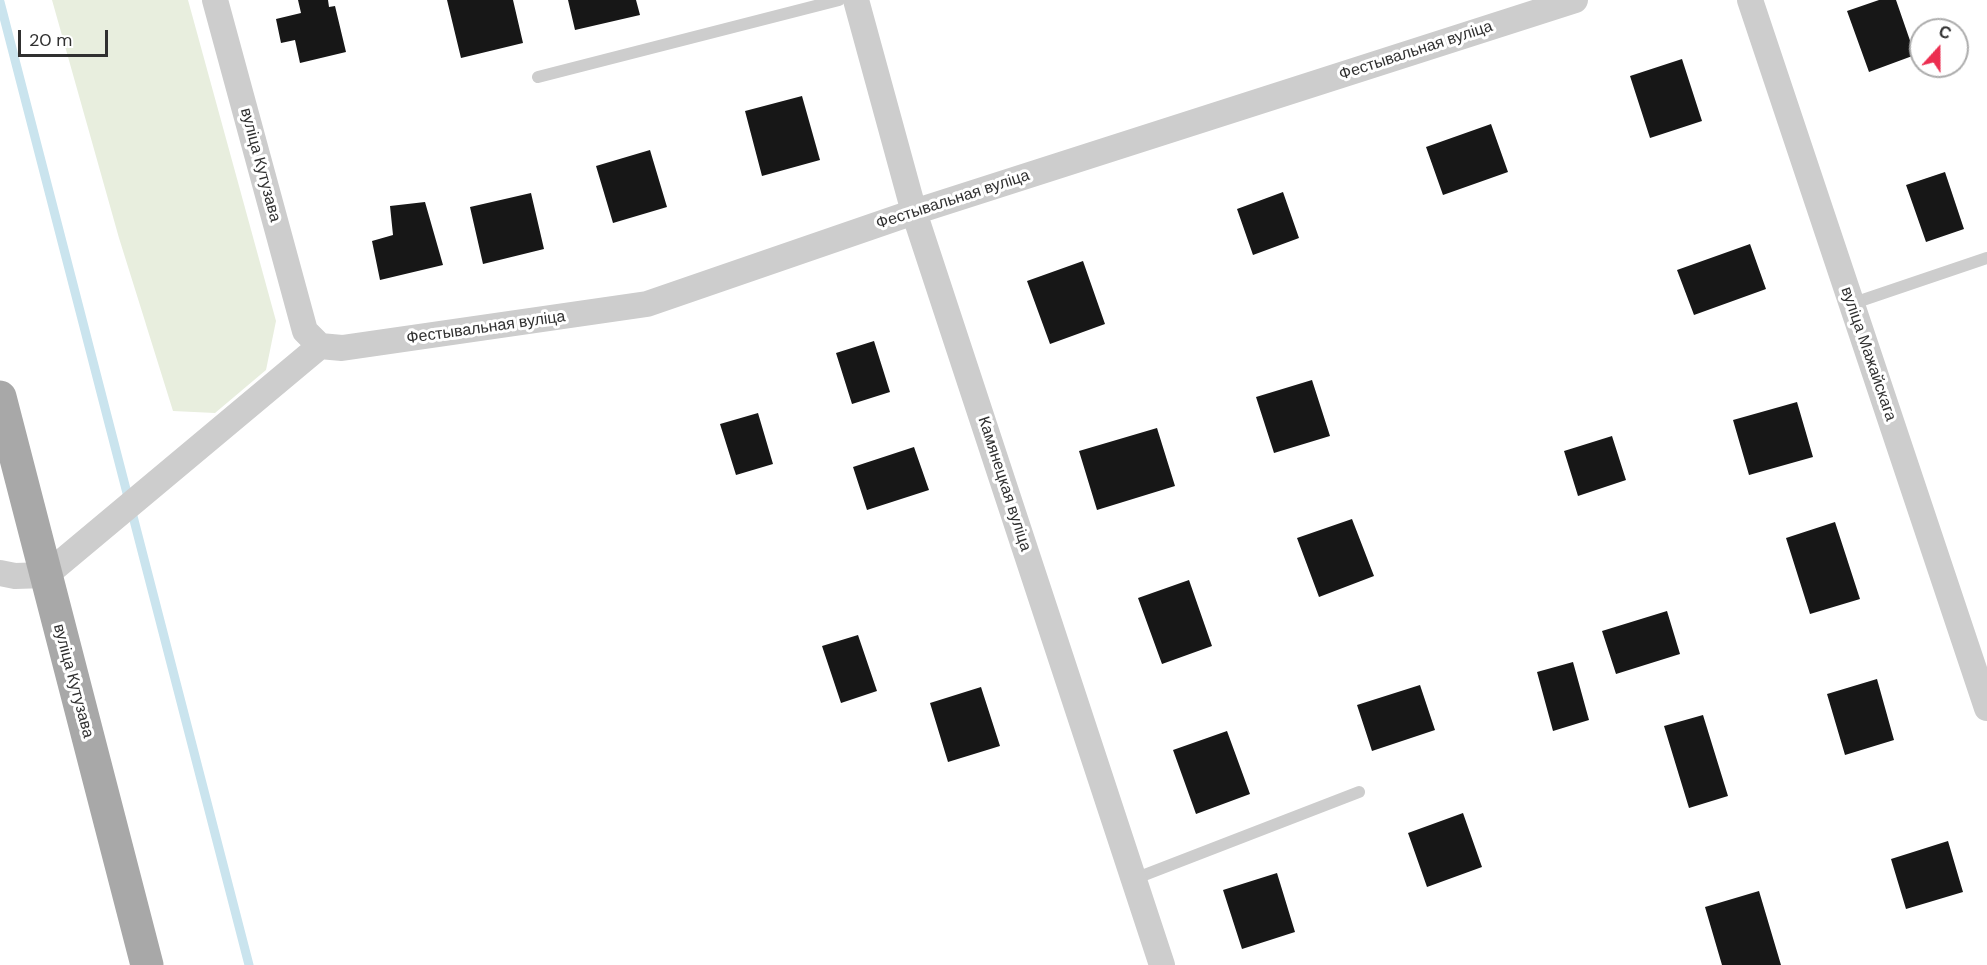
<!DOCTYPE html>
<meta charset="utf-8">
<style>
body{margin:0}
#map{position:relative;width:1987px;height:965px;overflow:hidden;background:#fff;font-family:"DM Sans",sans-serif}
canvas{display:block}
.north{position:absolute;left:1909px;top:18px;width:60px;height:60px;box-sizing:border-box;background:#fff;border:2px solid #acacac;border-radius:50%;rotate:21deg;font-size:16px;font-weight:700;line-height:24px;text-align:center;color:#303030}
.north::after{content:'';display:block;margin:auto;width:21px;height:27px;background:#ec2d50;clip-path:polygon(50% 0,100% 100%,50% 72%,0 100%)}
.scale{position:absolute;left:18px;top:30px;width:90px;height:27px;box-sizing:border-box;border:3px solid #303030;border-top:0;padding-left:8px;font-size:18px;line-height:21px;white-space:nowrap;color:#303030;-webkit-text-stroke:4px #fff;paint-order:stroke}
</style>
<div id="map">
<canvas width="1987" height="965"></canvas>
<div class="north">С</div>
<div class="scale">20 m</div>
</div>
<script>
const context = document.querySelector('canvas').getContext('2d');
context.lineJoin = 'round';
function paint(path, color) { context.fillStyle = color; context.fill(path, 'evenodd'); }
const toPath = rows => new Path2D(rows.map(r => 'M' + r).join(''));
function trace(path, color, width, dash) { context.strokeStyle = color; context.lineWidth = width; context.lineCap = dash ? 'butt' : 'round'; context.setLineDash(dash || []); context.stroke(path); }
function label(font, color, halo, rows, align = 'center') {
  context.font = font + ' "DM Sans",sans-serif'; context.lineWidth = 6; context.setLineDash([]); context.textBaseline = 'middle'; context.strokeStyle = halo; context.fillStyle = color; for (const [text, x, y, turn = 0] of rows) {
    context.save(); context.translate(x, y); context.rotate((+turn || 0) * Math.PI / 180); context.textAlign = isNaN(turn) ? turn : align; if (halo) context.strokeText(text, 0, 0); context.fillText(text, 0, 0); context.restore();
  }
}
paint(toPath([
 [52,0,188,0,276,321,266,370,215,413,173,411,119,238]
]), '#e8eede');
trace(toPath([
 [0,2,249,965]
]), '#cae4ee', 9);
paint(toPath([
 [298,0,328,0,329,7,335,6,346,52,300,63,295,40,281,43,276,19,301,13],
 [447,0,513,0,523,43,461,58],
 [568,0,636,0,640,15,575,30],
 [1879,0,1896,0,1915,55,1869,72,1847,11],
 [1682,59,1702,121,1650,138,1630,76],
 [802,96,820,160,762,176,745,111],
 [1491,124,1508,172,1443,195,1426,147],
 [650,150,667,207,613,223,596,166],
 [1945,172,1964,229,1926,242,1906,185],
 [1283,192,1299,238,1253,255,1237,209],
 [531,193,544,249,483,264,470,207],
 [425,202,443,265,380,280,372,241,393,235,390,206],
 [1750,244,1766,289,1694,315,1677,270],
 [1083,261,1105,324,1050,344,1027,281],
 [874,341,890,392,852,404,836,353],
 [1312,380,1330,436,1274,453,1256,397],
 [1797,402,1813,457,1749,475,1733,420],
 [758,413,773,464,736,475,720,424],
 [1157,428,1175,486,1097,510,1079,451],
 [1612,436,1626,480,1578,496,1564,451],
 [914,447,929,490,867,510,853,467],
 [1352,519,1374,576,1319,597,1297,538],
 [1835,522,1860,599,1810,614,1786,538],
 [1189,580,1212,646,1162,664,1138,598],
 [1667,611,1680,654,1616,674,1602,631],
 [858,635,877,691,841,703,822,646],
 [1573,662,1589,720,1553,731,1537,672],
 [1877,679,1894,740,1845,755,1827,694],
 [1420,685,1435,730,1372,751,1357,705],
 [981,687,1000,746,948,762,930,703],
 [1703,715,1728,796,1689,808,1664,726],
 [1227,731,1250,794,1196,814,1173,750],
 [1463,813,1482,867,1427,887,1408,833],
 [1948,841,1963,892,1906,909,1891,859],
 [1277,873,1295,932,1242,949,1223,890],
 [1759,891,1781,965,1722,965,1705,907]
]), '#171717');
trace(toPath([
 [538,77,839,0],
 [1851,304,1987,258],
 [1134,879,1359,792]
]), '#cdcdcd', 12);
trace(toPath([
 [215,0,305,331,320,346,342,348,647,304,914,212,1575,0],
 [856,0,914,212,1162,965],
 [1750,0,1987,708],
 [0,573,15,576,46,575,320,346]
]), '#cdcdcd', 26);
trace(toPath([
 [0,397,147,965]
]), '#a8a8a8', 33);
label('16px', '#303030', '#fff', [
 ["Фестывальная вуліца",1416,51,-18],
 ["вуліца Кутузава",260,165,75],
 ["Фестывальная вуліца",953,200,-18],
 ["Фестывальная вуліца",486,328,-8],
 ["вуліца Мажайскага",1868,354,71],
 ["Камянецкая вуліца",1004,484,72],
 ["вуліца Кутузава",73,681,75]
]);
</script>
